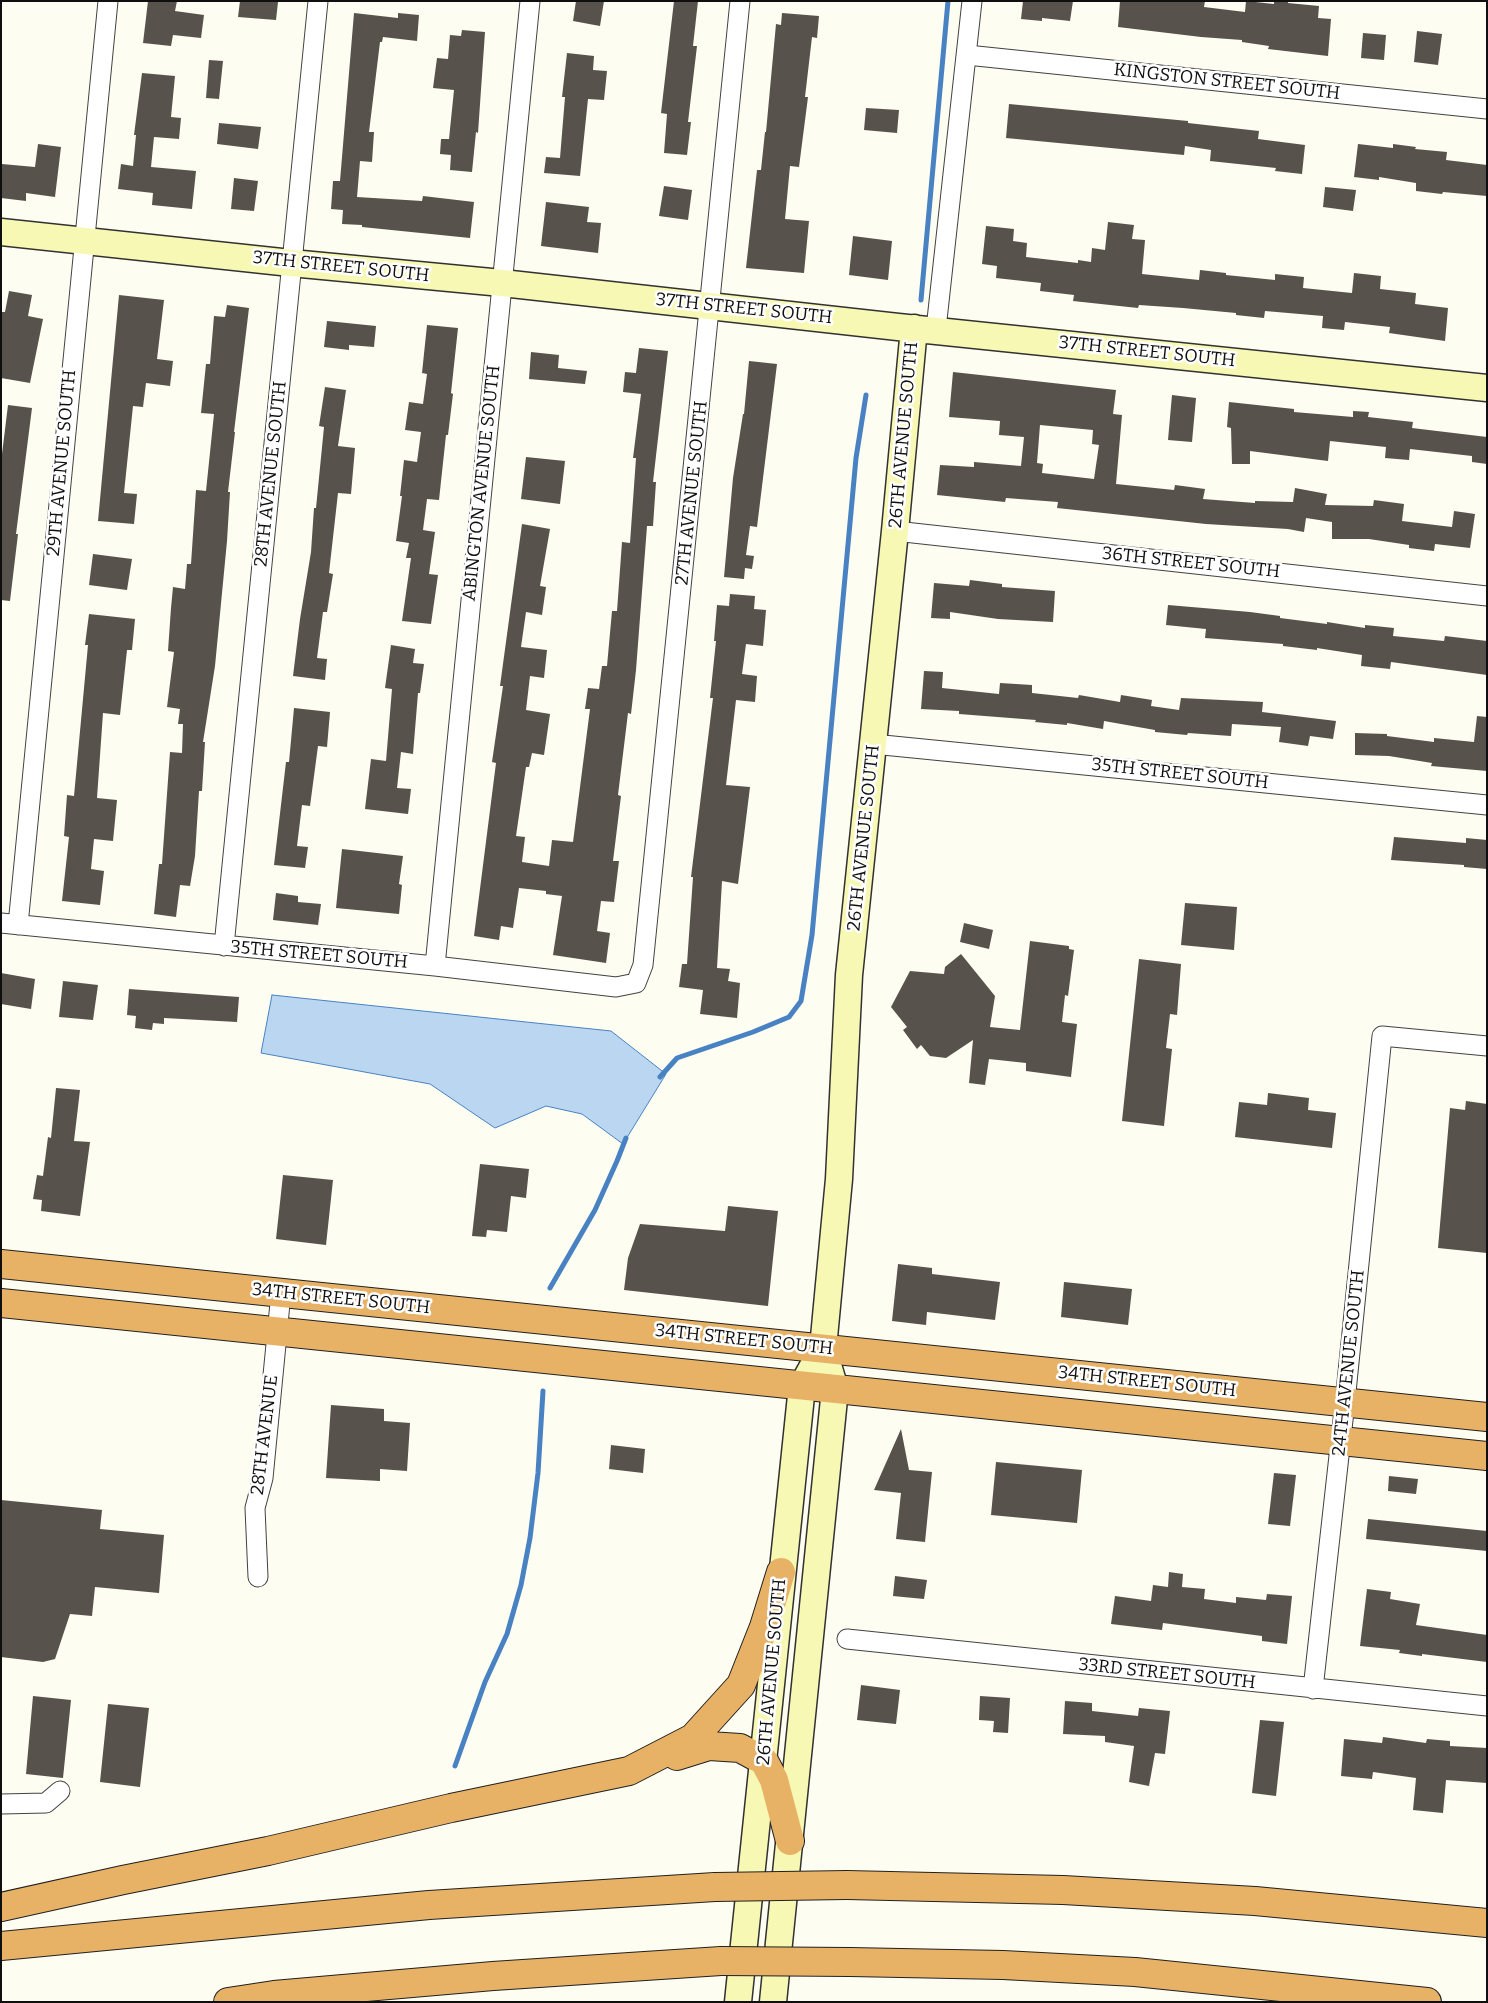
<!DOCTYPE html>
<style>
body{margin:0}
#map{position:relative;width:1488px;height:2003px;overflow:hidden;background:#fefdf2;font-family:Bitter,serif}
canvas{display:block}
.frame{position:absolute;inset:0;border:2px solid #0f0f0f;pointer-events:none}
</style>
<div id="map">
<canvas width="1488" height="2003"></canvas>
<div class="frame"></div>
</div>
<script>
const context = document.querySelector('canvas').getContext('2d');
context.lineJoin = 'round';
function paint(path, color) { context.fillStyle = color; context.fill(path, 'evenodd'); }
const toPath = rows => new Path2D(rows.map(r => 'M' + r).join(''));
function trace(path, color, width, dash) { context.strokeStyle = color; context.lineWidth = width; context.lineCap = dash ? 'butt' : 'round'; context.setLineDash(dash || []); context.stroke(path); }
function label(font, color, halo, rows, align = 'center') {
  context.font = font + ' Bitter,serif'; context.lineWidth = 5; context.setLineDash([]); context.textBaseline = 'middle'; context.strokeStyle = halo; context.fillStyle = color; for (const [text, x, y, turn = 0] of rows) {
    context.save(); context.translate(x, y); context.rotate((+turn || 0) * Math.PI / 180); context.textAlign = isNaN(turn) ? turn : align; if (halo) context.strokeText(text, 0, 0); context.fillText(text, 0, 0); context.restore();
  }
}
const water = toPath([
 [272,995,611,1031,666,1074,623,1144,582,1114,546,1106,495,1128,430,1084,261,1053,272,995]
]);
paint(water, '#bad6f1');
trace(water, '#4882c2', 1);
trace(toPath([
 [921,300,948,1],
 [660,1077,677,1058,753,1032,789,1017,801,1001,812,935,856,458,866,395],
 [550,1288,595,1210,617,1161,626,1138],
 [455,1766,485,1682,507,1634,521,1585,530,1538,538,1473,543,1391]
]), '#4882c2', 5);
paint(toPath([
 [148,1,177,1,175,11,204,15,201,38,173,35,171,46,143,43],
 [240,1,278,2,276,20,238,17],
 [576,1,604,1,600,26,573,21],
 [674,1,698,1,693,46,697,46,688,122,691,122,687,155,664,153,667,114,661,113],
 [1023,1,1073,1,1070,21,1042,18,1042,21,1021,19],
 [1120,1,1205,1,1204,7,1245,12,1246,1,1274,4,1274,1,1288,1,1288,3,1319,6,1318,18,1331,19,1328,56,1268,49,1269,46,1242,42,1242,40,1201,37,1118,27],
 [354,13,398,18,398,13,419,15,417,41,383,37,382,42,380,42,369,132,374,132,372,162,360,161,357,197,422,201,423,196,474,202,470,238,362,227,362,225,342,224,343,210,331,209,333,181,340,181],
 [782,13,819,16,817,38,812,37,805,97,808,97,799,167,790,166,785,219,809,221,804,273,746,268,757,170,761,170,765,132,766,132,776,24,781,25],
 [462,30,485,32,478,133,476,132,472,172,450,170,451,155,440,154,441,139,449,139,454,90,433,88,437,58,448,59,450,35,461,36],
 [1417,31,1442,34,1438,65,1414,62],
 [1363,33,1386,35,1384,60,1361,58],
 [567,53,594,56,593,70,607,71,604,100,588,99,580,176,544,173,546,157,560,158,565,97,562,97],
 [209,60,223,61,219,99,206,98],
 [142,73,175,76,171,117,181,118,179,139,154,137,151,167,196,171,192,209,152,205,153,193,118,189,121,164,133,166,136,135,134,135],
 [1009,104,1188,121,1188,123,1259,131,1258,139,1305,145,1302,174,1275,171,1276,168,1210,161,1211,150,1185,146,1184,155,1006,138],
 [866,108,899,110,897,133,864,130],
 [219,123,261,127,258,149,217,144],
 [38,144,61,147,55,197,26,193,26,201,1,198,2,164,35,167],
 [1358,144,1393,148,1393,144,1416,147,1415,149,1447,152,1446,160,1487,165,1487,196,1443,192,1442,194,1416,191,1416,183,1379,177,1379,180,1354,177],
 [234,178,258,181,254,211,231,209],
 [664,186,692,190,688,220,659,216],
 [1325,187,1356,190,1353,211,1323,207],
 [546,202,589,207,587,222,601,223,598,253,541,246],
 [1108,222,1134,225,1132,239,1145,240,1142,274,1199,280,1200,270,1226,273,1226,275,1275,280,1275,274,1304,277,1303,288,1352,293,1354,273,1381,276,1380,289,1416,293,1415,304,1448,308,1445,341,1389,333,1390,327,1345,322,1344,330,1322,328,1323,316,1265,311,1264,318,1236,315,1236,313,1183,308,1139,305,1138,308,1073,301,1074,295,1040,291,1041,283,996,278,997,266,982,264,986,226,1014,229,1013,241,1027,243,1026,257,1078,263,1078,260,1091,262,1092,248,1105,250],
 [853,236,892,241,888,280,849,275],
 [9,291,32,295,28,316,43,319,30,383,1,378,1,312,5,312],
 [119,295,164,300,157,359,173,361,170,386,146,383,143,407,133,406,124,493,137,494,134,524,98,521],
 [227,305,249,308,234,432,235,432,228,492,230,492,227,541,215,666,203,742,205,742,202,791,199,791,195,856,190,886,180,885,176,917,154,914,159,864,162,864,170,752,182,753,183,724,178,724,180,709,167,707,174,652,168,651,171,608,173,587,185,589,187,564,191,564,196,490,206,491,214,414,201,413,206,364,210,364,214,316,225,317],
 [327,321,376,326,374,347,349,345,349,350,324,347],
 [427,325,458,328,451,393,453,394,448,435,446,435,439,500,427,499,423,530,435,532,429,574,438,575,431,624,402,621,411,558,406,558,409,543,396,541,402,496,400,496,404,460,417,462,421,432,405,430,409,402,423,404,427,374,422,373],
 [639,348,668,351,653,482,656,482,653,526,647,526,636,670,631,714,628,713,618,795,621,796,613,861,619,861,614,902,601,901,597,931,610,933,606,963,553,955,562,896,546,894,546,891,519,888,513,928,501,926,499,940,474,936,496,763,492,762,503,686,500,686,522,524,550,529,540,586,546,587,542,615,526,612,521,647,547,650,544,678,530,676,526,710,550,714,544,755,532,753,529,767,526,767,516,836,525,837,522,862,549,866,552,840,573,842,590,709,585,709,588,688,599,689,602,666,607,666,612,611,617,611,622,542,630,543,636,458,633,458,641,394,623,392,625,372,636,373],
 [531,352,559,355,558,368,587,371,585,384,529,379],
 [749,361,777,364,757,527,750,526,746,555,754,556,752,569,745,568,744,579,724,577,733,478,743,414,744,414],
 [953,372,1116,390,1113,414,1122,415,1116,484,1174,490,1175,485,1205,489,1203,499,1255,503,1255,501,1293,502,1295,488,1327,494,1325,505,1373,506,1374,500,1404,504,1402,521,1452,527,1454,511,1475,514,1470,548,1435,544,1434,551,1409,548,1409,545,1369,539,1332,539,1332,522,1306,518,1304,532,1288,529,1206,524,1057,508,1058,502,1006,498,1005,502,937,495,940,465,974,467,974,462,1021,466,1024,437,999,435,1000,421,949,417],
 [1040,425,1093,430,1092,444,1099,445,1094,479,1042,473,1043,464,1037,463],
 [325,387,346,390,338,446,355,448,351,494,338,493,329,573,333,574,327,612,323,612,317,658,327,659,325,680,293,676,300,619,311,552,314,508,316,508,324,427,319,426],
 [1172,395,1196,398,1192,442,1168,440],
 [1229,402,1294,409,1294,412,1353,417,1353,411,1369,412,1368,417,1413,422,1412,428,1487,437,1487,464,1472,462,1472,456,1410,449,1409,460,1385,458,1386,447,1330,441,1328,461,1250,451,1250,464,1232,464,1231,428,1227,427],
 [8,405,32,408,16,534,18,534,10,601,1,600,1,462],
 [526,457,565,461,560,504,521,499],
 [93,554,132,559,127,590,89,585],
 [970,580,1002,584,1002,587,1055,591,1053,622,998,619,950,612,950,619,931,618,934,583,969,586],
 [730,594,755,596,754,609,766,610,763,646,746,644,742,674,757,676,755,702,736,700,726,785,750,787,738,884,722,881,717,968,730,969,728,981,740,983,737,1018,700,1014,703,990,679,987,682,964,687,964,693,877,691,877,713,698,710,698,716,641,714,641,717,605,729,606],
 [1168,605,1250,612,1280,616,1280,618,1327,624,1327,622,1365,628,1365,625,1394,628,1393,636,1444,641,1445,636,1487,641,1487,675,1391,662,1390,669,1361,666,1362,655,1317,648,1317,650,1283,646,1283,644,1205,638,1206,629,1166,625],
 [89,614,135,619,132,650,127,650,120,715,103,713,97,798,117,800,113,841,94,839,91,869,104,871,100,905,62,901,69,837,64,836,67,795,74,796,88,645,85,645],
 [391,645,415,649,413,663,424,664,420,693,418,693,413,754,401,752,397,788,411,789,408,814,365,809,371,759,386,761,392,689,385,688],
 [924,671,943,672,942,688,999,694,1000,683,1032,685,1032,693,1078,698,1079,695,1120,702,1121,695,1152,700,1151,706,1179,710,1181,698,1263,702,1262,712,1336,721,1333,739,1310,736,1308,746,1279,742,1281,727,1232,724,1231,736,1188,733,1187,735,1155,732,1155,730,1104,721,1103,729,1067,723,1067,725,1035,722,1036,720,959,714,959,711,921,709],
 [294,708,330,712,327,747,318,746,310,806,302,805,297,846,308,847,305,868,274,865,286,762,289,762],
 [1477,716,1487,717,1487,771,1431,766,1432,763,1389,756,1355,755,1355,733,1387,734,1387,736,1434,742,1434,738,1474,742],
 [1394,837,1466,843,1466,838,1487,840,1487,869,1464,867,1464,865,1391,860],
 [342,849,403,856,399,884,402,885,399,914,336,908],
 [276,893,298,896,298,902,321,904,318,925,273,920],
 [1185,903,1237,907,1234,950,1181,945],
 [964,923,993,930,989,949,960,942],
 [1030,941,1069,946,1069,949,1074,950,1068,996,1065,995,1062,1022,1077,1024,1071,1077,1026,1071,1026,1063,989,1059,985,1085,969,1083,973,1040,946,1058,930,1056,921,1045,917,1049,903,1030,907,1027,891,1007,910,971,944,974,945,967,961,954,995,996,990,1027,1020,1030],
 [1139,959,1181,964,1177,1015,1170,1014,1166,1048,1172,1049,1164,1126,1122,1121],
 [1,973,35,979,31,1009,1,1004],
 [63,981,98,985,93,1020,59,1017],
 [129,989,239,997,237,1022,164,1018,164,1024,153,1023,152,1030,135,1028,136,1016,127,1015],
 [56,1088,80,1090,74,1141,90,1142,80,1216,41,1211,42,1200,33,1199,37,1175,43,1176,48,1137,51,1138],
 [1268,1093,1309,1098,1308,1110,1336,1113,1332,1148,1235,1137,1239,1102,1267,1105],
 [1466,1101,1487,1104,1487,1253,1438,1248,1450,1108,1465,1110],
 [480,1164,529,1169,526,1198,511,1196,507,1232,487,1230,486,1237,472,1236],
 [283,1175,333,1180,326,1245,276,1239],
 [728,1206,778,1211,768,1306,624,1290,628,1258,640,1224,725,1231],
 [898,1264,932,1268,932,1274,1000,1282,995,1320,927,1312,926,1325,892,1321],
 [1064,1282,1132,1289,1128,1325,1061,1317],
 [331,1405,384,1409,384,1421,410,1423,407,1471,380,1469,380,1481,326,1478],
 [901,1429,909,1470,932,1472,925,1542,896,1539,901,1493,874,1490],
 [611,1445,645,1449,643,1473,609,1469],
 [996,1462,1082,1470,1077,1523,991,1515],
 [1274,1473,1296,1475,1290,1526,1268,1524],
 [1389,1476,1418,1479,1416,1494,1388,1491],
 [1,1500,102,1510,100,1529,164,1535,159,1593,95,1587,92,1616,70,1614,55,1659,43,1662,1,1657],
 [1368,1519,1487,1531,1487,1551,1366,1539],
 [1169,1572,1183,1574,1182,1587,1205,1589,1204,1599,1236,1603,1236,1597,1266,1600,1267,1594,1292,1596,1287,1644,1262,1641,1262,1636,1163,1623,1162,1630,1111,1624,1115,1596,1151,1601,1153,1585,1168,1587],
 [895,1576,927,1580,924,1599,893,1596],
 [1367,1589,1391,1592,1390,1599,1420,1604,1416,1625,1487,1635,1487,1662,1422,1654,1422,1656,1399,1653,1400,1650,1360,1646],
 [861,1685,900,1690,896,1724,857,1720],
 [33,1696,71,1700,63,1778,26,1774],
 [980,1696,1010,1698,1008,1733,993,1732,994,1721,979,1720],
 [1065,1701,1092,1703,1092,1711,1138,1716,1139,1708,1170,1711,1165,1754,1155,1753,1149,1786,1129,1782,1134,1746,1105,1742,1105,1736,1063,1734],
 [108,1704,149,1708,140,1787,100,1782],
 [1260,1720,1284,1722,1276,1796,1252,1793],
 [1383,1737,1426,1743,1427,1739,1450,1741,1450,1746,1487,1748,1487,1783,1446,1780,1443,1813,1413,1810,1416,1778,1373,1772,1372,1779,1341,1776,1344,1739,1382,1743]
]), '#57524c');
const street = toPath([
 [967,55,1487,109],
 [936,329,972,1],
 [895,531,1487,596],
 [873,744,1487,805],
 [1,923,435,966,616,987,636,983,643,965,740,1],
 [18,925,108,1],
 [224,946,318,1],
 [435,966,530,1],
 [258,1577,255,1508,263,1478,281,1293],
 [847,1639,1487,1706],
 [1313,1689,1345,1402,1382,1036,1487,1046],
 [1,1804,46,1803,60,1791]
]);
const secondary = toPath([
 [1,232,291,263,502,283,898,327,1487,388],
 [738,2002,802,1386,823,1348],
 [773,2002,835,1389,823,1348,839,1179,849,975,895,531,914,328]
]);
const highway = toPath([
 [1,1264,1487,1417],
 [1,1303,1487,1456],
 [677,1756,709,1746,740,1748,764,1761,774,1780,790,1841],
 [847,1885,1063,1890,1255,1901,1487,1923],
 [1,1907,123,1880,268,1851,451,1808,629,1771,693,1738,741,1685,764,1627,781,1572],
 [1,1946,429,1905,715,1887],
 [850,1962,1003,1965,1135,1972,1427,2002],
 [228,2002,274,1995,493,1976,721,1961]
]);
trace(street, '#424242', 21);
trace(secondary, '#313131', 29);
trace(highway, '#202020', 30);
trace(street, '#fff', 19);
trace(secondary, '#f7f8b3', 26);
trace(highway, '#e8b266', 28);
const highwayBridge = toPath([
 [715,1887,847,1885],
 [721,1961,850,1962]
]);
trace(highwayBridge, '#202020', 30, []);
trace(highwayBridge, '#e8b266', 28);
label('18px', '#0f0f0f', '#fff', [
 ["KINGSTON STREET SOUTH",1227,82,6],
 ["37TH STREET SOUTH",341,267,6],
 ["37TH STREET SOUTH",744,309,6],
 ["37TH STREET SOUTH",1147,352,6],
 ["26TH AVENUE SOUTH",904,435,-85],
 ["29TH AVENUE SOUTH",62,463,-85],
 ["28TH AVENUE SOUTH",271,474,-84],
 ["ABINGTON AVENUE SOUTH",482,483,-84],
 ["27TH AVENUE SOUTH",692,493,-84],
 ["36TH STREET SOUTH",1191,563,6],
 ["35TH STREET SOUTH",1180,774,6],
 ["26TH AVENUE SOUTH",864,838,-84],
 ["35TH STREET SOUTH",319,955,5],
 ["34TH STREET SOUTH",341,1299,6],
 ["34TH STREET SOUTH",744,1340,6],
 ["24TH AVENUE SOUTH",1349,1363,-84],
 ["34TH STREET SOUTH",1147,1382,6],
 ["28TH AVENUE",265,1435,-83],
 ["26TH AVENUE SOUTH",772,1672,-85],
 ["33RD STREET SOUTH",1167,1674,6]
]);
</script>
